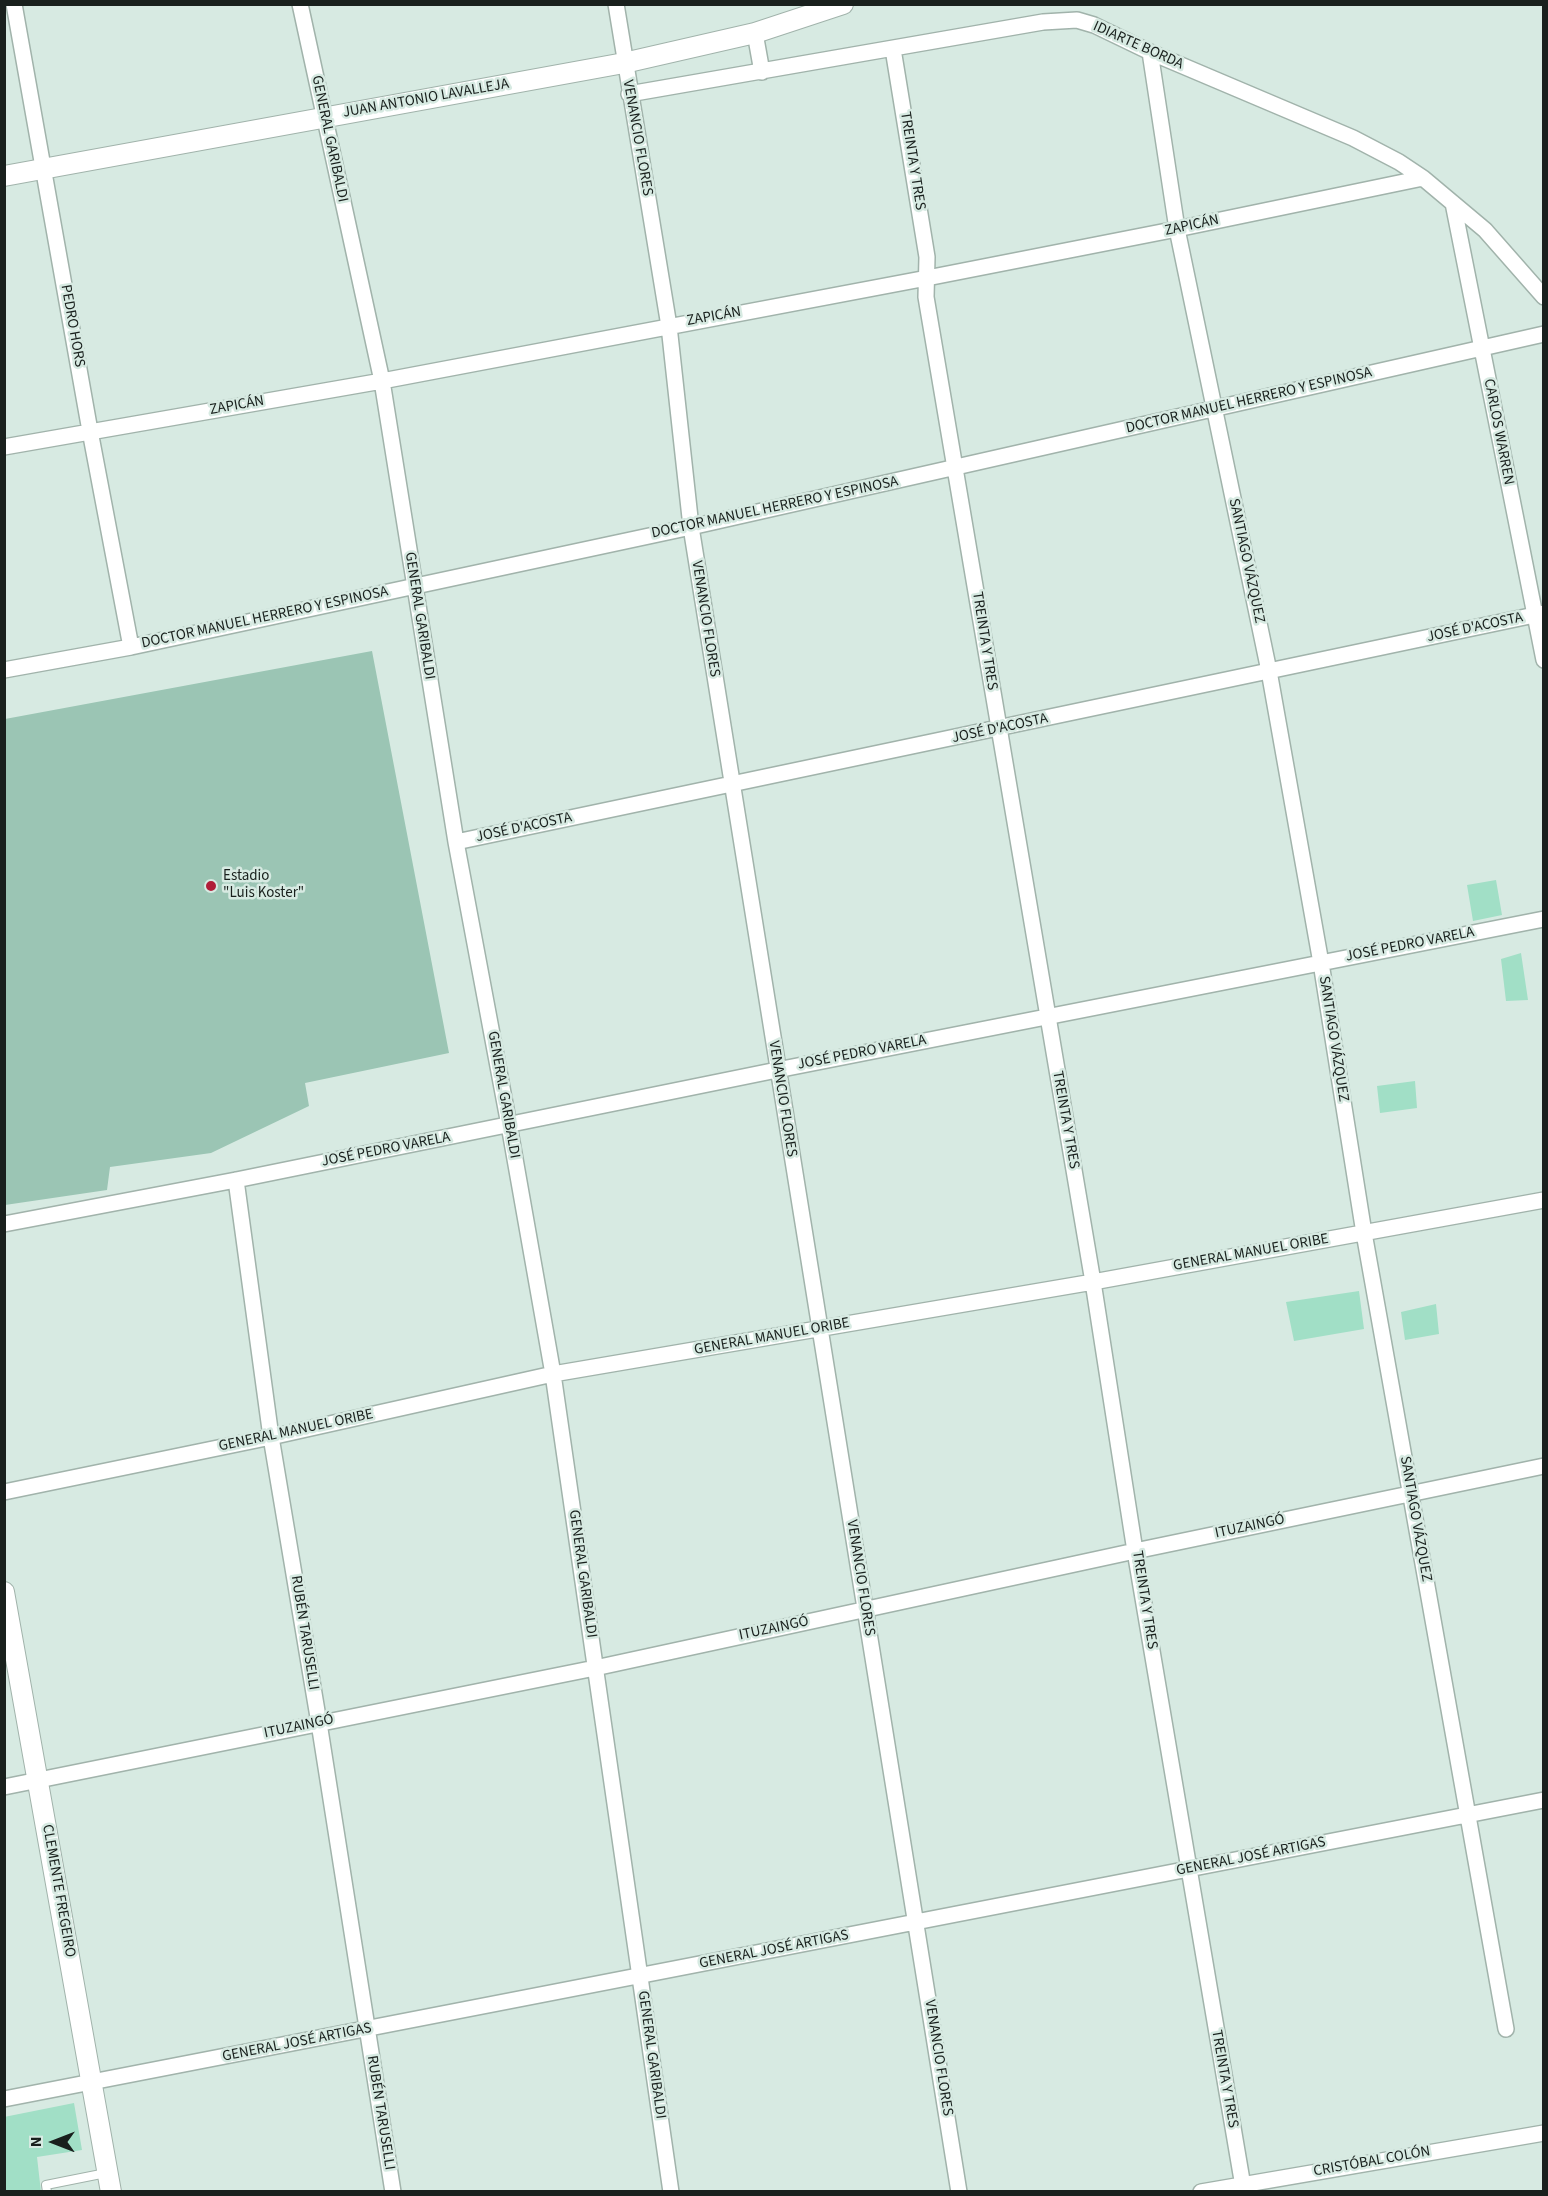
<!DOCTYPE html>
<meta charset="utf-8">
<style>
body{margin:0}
#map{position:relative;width:1548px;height:2196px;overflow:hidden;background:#d7eae2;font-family:"Source Sans 3",sans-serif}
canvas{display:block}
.frame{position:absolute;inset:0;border:6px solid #19201d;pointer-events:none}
.north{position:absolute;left:24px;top:2112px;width:60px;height:60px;-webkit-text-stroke:4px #d7eae2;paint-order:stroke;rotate:270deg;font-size:16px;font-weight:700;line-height:24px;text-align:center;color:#19201d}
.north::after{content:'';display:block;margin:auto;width:21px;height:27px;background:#19201d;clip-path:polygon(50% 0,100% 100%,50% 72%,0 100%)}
</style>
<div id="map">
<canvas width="1548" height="2196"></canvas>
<div class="frame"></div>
<div class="north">N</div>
</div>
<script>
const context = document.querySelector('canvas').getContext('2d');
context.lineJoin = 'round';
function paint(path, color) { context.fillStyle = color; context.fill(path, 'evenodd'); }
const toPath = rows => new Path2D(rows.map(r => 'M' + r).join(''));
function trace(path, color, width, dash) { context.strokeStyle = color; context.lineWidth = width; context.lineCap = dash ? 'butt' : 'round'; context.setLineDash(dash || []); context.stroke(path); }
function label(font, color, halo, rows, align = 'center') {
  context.font = font + ' "Source Sans 3",sans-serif'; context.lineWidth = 5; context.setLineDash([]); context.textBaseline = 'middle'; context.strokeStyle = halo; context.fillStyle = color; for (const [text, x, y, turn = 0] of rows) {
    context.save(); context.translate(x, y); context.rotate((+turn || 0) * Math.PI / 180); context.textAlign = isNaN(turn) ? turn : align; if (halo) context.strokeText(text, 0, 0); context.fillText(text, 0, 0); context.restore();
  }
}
paint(toPath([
 [372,651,449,1053,305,1083,309,1106,211,1153,110,1167,107,1190,5,1205,5,719]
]), '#9bc5b4');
paint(toPath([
 [1496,880,1502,915,1473,921,1467,885],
 [1521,953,1528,1000,1506,1001,1501,959],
 [1415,1081,1417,1108,1380,1113,1377,1086],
 [1359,1291,1364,1329,1294,1341,1286,1302],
 [1436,1304,1439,1334,1405,1340,1401,1312],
 [74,2103,82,2150,37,2157,41,2192,4,2192,4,2117]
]), '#a1dfc6');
const service = toPath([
 [47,2192,46,2185,106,2173]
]);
const minor = toPath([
 [14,4,90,431,131,647],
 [300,4,382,381,456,842,509,1125,553,1374,671,2192],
 [616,4,669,326,691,527,959,2192],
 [755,33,762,72],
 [893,49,927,257,926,297,1093,1282,1135,1551,1244,2192],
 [1150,52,1177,229,1269,671,1321,963,1364,1233,1506,2029],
 [629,94,1043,22,1077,20,1094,25,1150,52,1353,138,1399,162,1423,178,1485,230,1544,297],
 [1453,203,1544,660],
 [4,447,382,381,927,278,1177,229,1423,178],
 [4,670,131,647,691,527,1544,334],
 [456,842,1544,613],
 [236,1180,271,1437,319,1723,393,2192],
 [4,1224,236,1180,777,1070,1544,919],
 [4,1492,271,1437,553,1374,1093,1282,1544,1200],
 [4,1787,595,1668,1135,1551,1544,1466],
 [4,2099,1544,1800],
 [1201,2192,1544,2133]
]);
const tertiary = toPath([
 [4,176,624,63,755,33,843,4],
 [4,1592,111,2192]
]);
trace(service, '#a1b3ab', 10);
trace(minor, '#a1b3ab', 18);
trace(tertiary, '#a1b3ab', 22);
trace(service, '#fff', 8);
trace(minor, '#fff', 15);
trace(tertiary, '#fff', 20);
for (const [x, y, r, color] of [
 [211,886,6,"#b01d38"]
]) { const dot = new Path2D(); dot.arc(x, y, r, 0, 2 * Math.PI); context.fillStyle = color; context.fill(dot); trace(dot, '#d7eae2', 2); }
label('15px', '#19201d', '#d7eae2', [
 ["IDIARTE BORDA",1138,46,24],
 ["JUAN ANTONIO LAVALLEJA",426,99,-10],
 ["VENANCIO FLORES",637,138,80],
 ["GENERAL GARIBALDI",329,139,78],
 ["TREINTA Y TRES",912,161,81],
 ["ZAPICÁN",1192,226,-12],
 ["ZAPICÁN",714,317,-10],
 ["PEDRO HORS",72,326,80],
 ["DOCTOR MANUEL HERRERO Y ESPINOSA",1249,401,-13],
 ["ZAPICÁN",237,406,-10],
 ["CARLOS WARREN",1498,432,79],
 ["DOCTOR MANUEL HERRERO Y ESPINOSA",775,508,-12],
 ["SANTIAGO VÁZQUEZ",1246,561,78],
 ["GENERAL GARIBALDI",419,616,81],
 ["DOCTOR MANUEL HERRERO Y ESPINOSA",265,618,-12],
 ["VENANCIO FLORES",705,619,81],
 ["JOSÉ D'ACOSTA",1475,628,-12],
 ["TREINTA Y TRES",984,641,81],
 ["JOSÉ D'ACOSTA",1000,729,-12],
 ["JOSÉ D'ACOSTA",524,828,-12],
 ["JOSÉ PEDRO VARELA",1410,945,-11],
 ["SANTIAGO VÁZQUEZ",1333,1039,81],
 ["JOSÉ PEDRO VARELA",862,1053,-11],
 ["GENERAL GARIBALDI",503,1095,80],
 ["VENANCIO FLORES",782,1099,81],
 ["TREINTA Y TRES",1065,1120,80],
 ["JOSÉ PEDRO VARELA",386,1150,-11],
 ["GENERAL MANUEL ORIBE",1251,1253,-10],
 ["GENERAL MANUEL ORIBE",772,1337,-10],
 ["GENERAL MANUEL ORIBE",296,1431,-12],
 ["SANTIAGO VÁZQUEZ",1415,1519,80],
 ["ITUZAINGÓ",1250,1527,-12],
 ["GENERAL GARIBALDI",582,1574,82],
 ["VENANCIO FLORES",860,1578,81],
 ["TREINTA Y TRES",1144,1600,81],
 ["ITUZAINGÓ",774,1629,-12],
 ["RUBÉN TARUSELLI",304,1633,81],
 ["ITUZAINGÓ",299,1727,-12],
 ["GENERAL JOSÉ ARTIGAS",1251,1857,-11],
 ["CLEMENTE FREGEIRO",58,1891,80],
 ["GENERAL JOSÉ ARTIGAS",774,1950,-11],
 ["GENERAL JOSÉ ARTIGAS",297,2043,-11],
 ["GENERAL GARIBALDI",651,2055,82],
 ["VENANCIO FLORES",938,2058,81],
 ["TREINTA Y TRES",1224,2079,80],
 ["RUBÉN TARUSELLI",380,2113,81],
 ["CRISTÓBAL COLÓN",1372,2162,-10]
]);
label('15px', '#19201d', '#d7eae2', [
 ["Estadio",223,877],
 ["\"Luis Koster\"",223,894]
], 'left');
</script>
